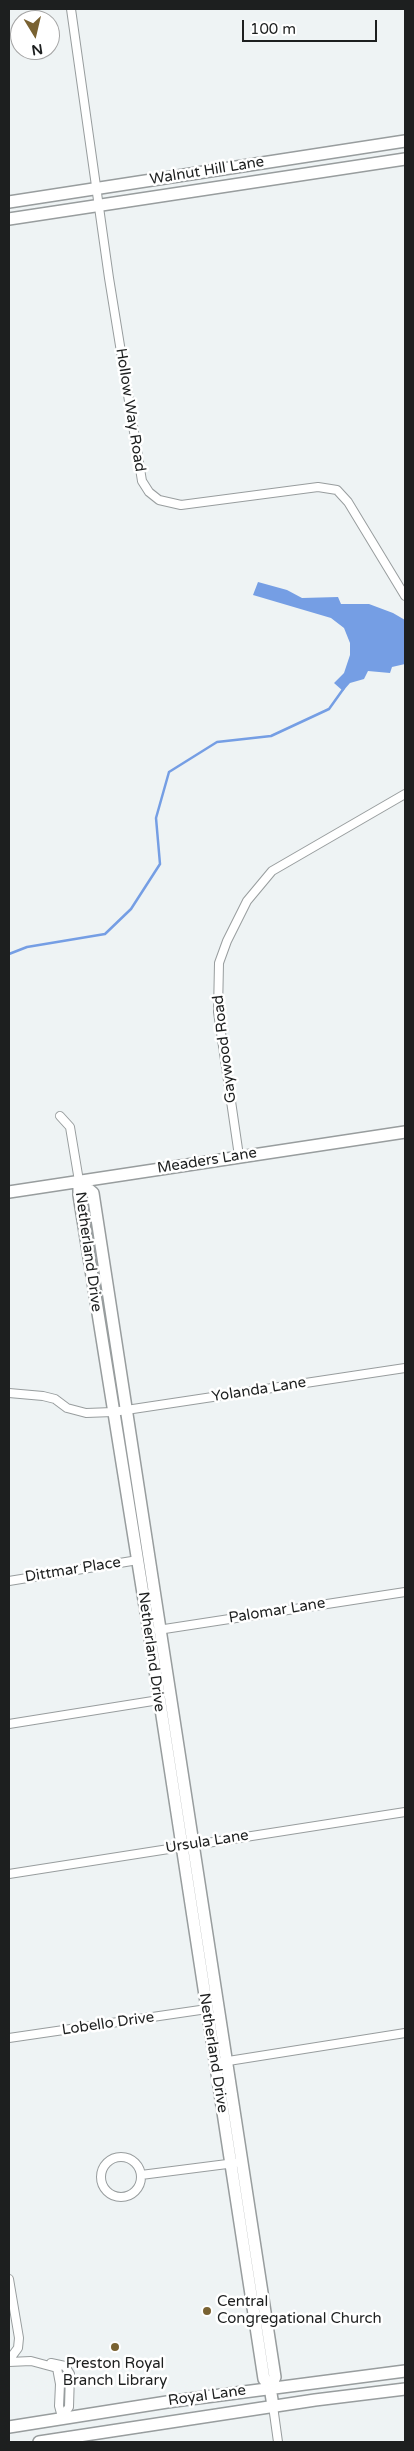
<!DOCTYPE html>
<style>
body{margin:0}
#map{position:relative;width:414px;height:2451px;overflow:hidden;background:#eef3f4;font-family:"Varela Round",sans-serif}
canvas{display:block}
.frame{position:absolute;inset:0;border:10px solid #1d1f1f;pointer-events:none}
.north{position:absolute;left:10px;top:10px;width:50px;height:50px;box-sizing:border-box;background:#fff;border:1px solid #a5a5a5;border-radius:50%;rotate:171deg;font-size:14px;font-weight:700;line-height:20px;text-align:center;color:#1d1f1f}
.north::after{content:'';display:block;margin:auto;width:18px;height:22px;background:#796232;clip-path:polygon(50% 0,100% 100%,50% 72%,0 100%)}
.scale{position:absolute;left:242px;top:20px;width:135px;height:22px;box-sizing:border-box;border:2px solid #1d1f1f;border-top:0;padding-left:6px;font-size:15px;line-height:18px;white-space:nowrap;color:#1d1f1f;-webkit-text-stroke:4px #fff;paint-order:stroke}
</style>
<div id="map">
<canvas width="414" height="2451"></canvas>
<div class="frame"></div>
<div class="north">N</div>
<div class="scale">100 m</div>
</div>
<script>
const context = document.querySelector('canvas').getContext('2d');
context.lineJoin = 'round';
function paint(path, color) { context.fillStyle = color; context.fill(path, 'evenodd'); }
const toPath = rows => new Path2D(rows.map(r => 'M' + r).join(''));
function trace(path, color, width, dash) { context.strokeStyle = color; context.lineWidth = width; context.lineCap = dash ? 'butt' : 'round'; context.setLineDash(dash || []); context.stroke(path); }
function label(font, color, halo, rows, align = 'center') {
  context.font = font + ' "Varela Round",sans-serif'; context.lineWidth = 5; context.setLineDash([]); context.textBaseline = 'middle'; context.strokeStyle = halo; context.fillStyle = color; for (const [text, x, y, turn = 0] of rows) {
    context.save(); context.translate(x, y); context.rotate((+turn || 0) * Math.PI / 180); context.textAlign = isNaN(turn) ? turn : align; if (halo) context.strokeText(text, 0, 0); context.fillText(text, 0, 0); context.restore();
  }
}
paint(toPath([
 [258,582,287,590,302,598,338,597,341,604,369,604,393,613,405,620,405,664,392,667,390,673,368,671,364,679,350,683,343,691,334,683,344,673,350,655,350,643,344,628,331,618,253,595]
]), '#759ee4');
trace(toPath([
 [9,954,27,947,105,934,131,909,160,864,156,818,169,772,217,742,271,736,329,709,344,688]
]), '#759ee4', 2.5);
const street = toPath([
 [71,9,109,278,142,481,149,492,159,500,181,505,318,487,337,490,348,502,405,596],
 [60,1116,70,1127,79,1181],
 [239,1156,218,1012,219,963,227,941,247,901,272,871,405,794],
 [9,1393,43,1396,55,1399,67,1408,86,1413,113,1412,405,1368],
 [9,1581,138,1560],
 [158,1630,405,1592],
 [9,1724,159,1700],
 [9,1874,405,1812],
 [9,2038,207,2009],
 [222,2062,405,2033],
 '101 2177a20 20 0 1 1 40 0a20 20 0 1 1-40 0Z',
 [141,2175,235,2163],
 [9,2279,19,2338,18,2348,9,2360],
 [9,2362,31,2361,57,2368,60,2384,59,2406,62,2417],
 [51,2363,65,2366,70,2374,69,2407,62,2417],
 [273,2406,278,2442]
]);
const secondary = toPath([
 [9,202,405,141],
 [9,219,405,159],
 [79,1181,79,1195,149,1631,264,2379,270,2387,273,2406],
 [79,1181,93,1193,275,2377,270,2387],
 [9,1192,405,1132],
 [9,2427,167,2402,405,2371],
 [39,2442,315,2400,405,2389]
]);
trace(street, '#989d9e', 10);
trace(secondary, '#989d9e', 14);
trace(street, '#fff', 8);
trace(secondary, '#fff', 11);
for (const [x, y, r, color] of [
 [207,2311,5,"#796232"],
 [115,2347,5,"#796232"]
]) { const dot = new Path2D(); dot.arc(x, y, r, 0, 2 * Math.PI); context.fillStyle = color; context.fill(dot); trace(dot, '#fff', 2); }
label('15px', '#1d1f1f', '#fff', [
 ["Walnut Hill Lane",207,171,-9],
 ["Hollow Way Road",130,410,81],
 ["Gaywood Road",225,1049,-97],
 ["Meaders Lane",207,1161,-9],
 ["Netherland Drive",88,1252,82],
 ["Yolanda Lane",259,1390,-9],
 ["Dittmar Place",73,1570,-9],
 ["Palomar Lane",277,1611,-9],
 ["Netherland Drive",151,1652,82],
 ["Ursula Lane",207,1842,-9],
 ["Lobello Drive",108,2024,-8],
 ["Netherland Drive",213,2053,81],
 ["Royal Lane",207,2396,-8]
]);
label('15px', '#1d1f1f', '#fff', [
 ["Central",217,2302],
 ["Congregational Church",217,2319],
 ["Preston Royal",115,2364,"center"],
 ["Branch Library",115,2381,"center"]
], 'left');
</script>
